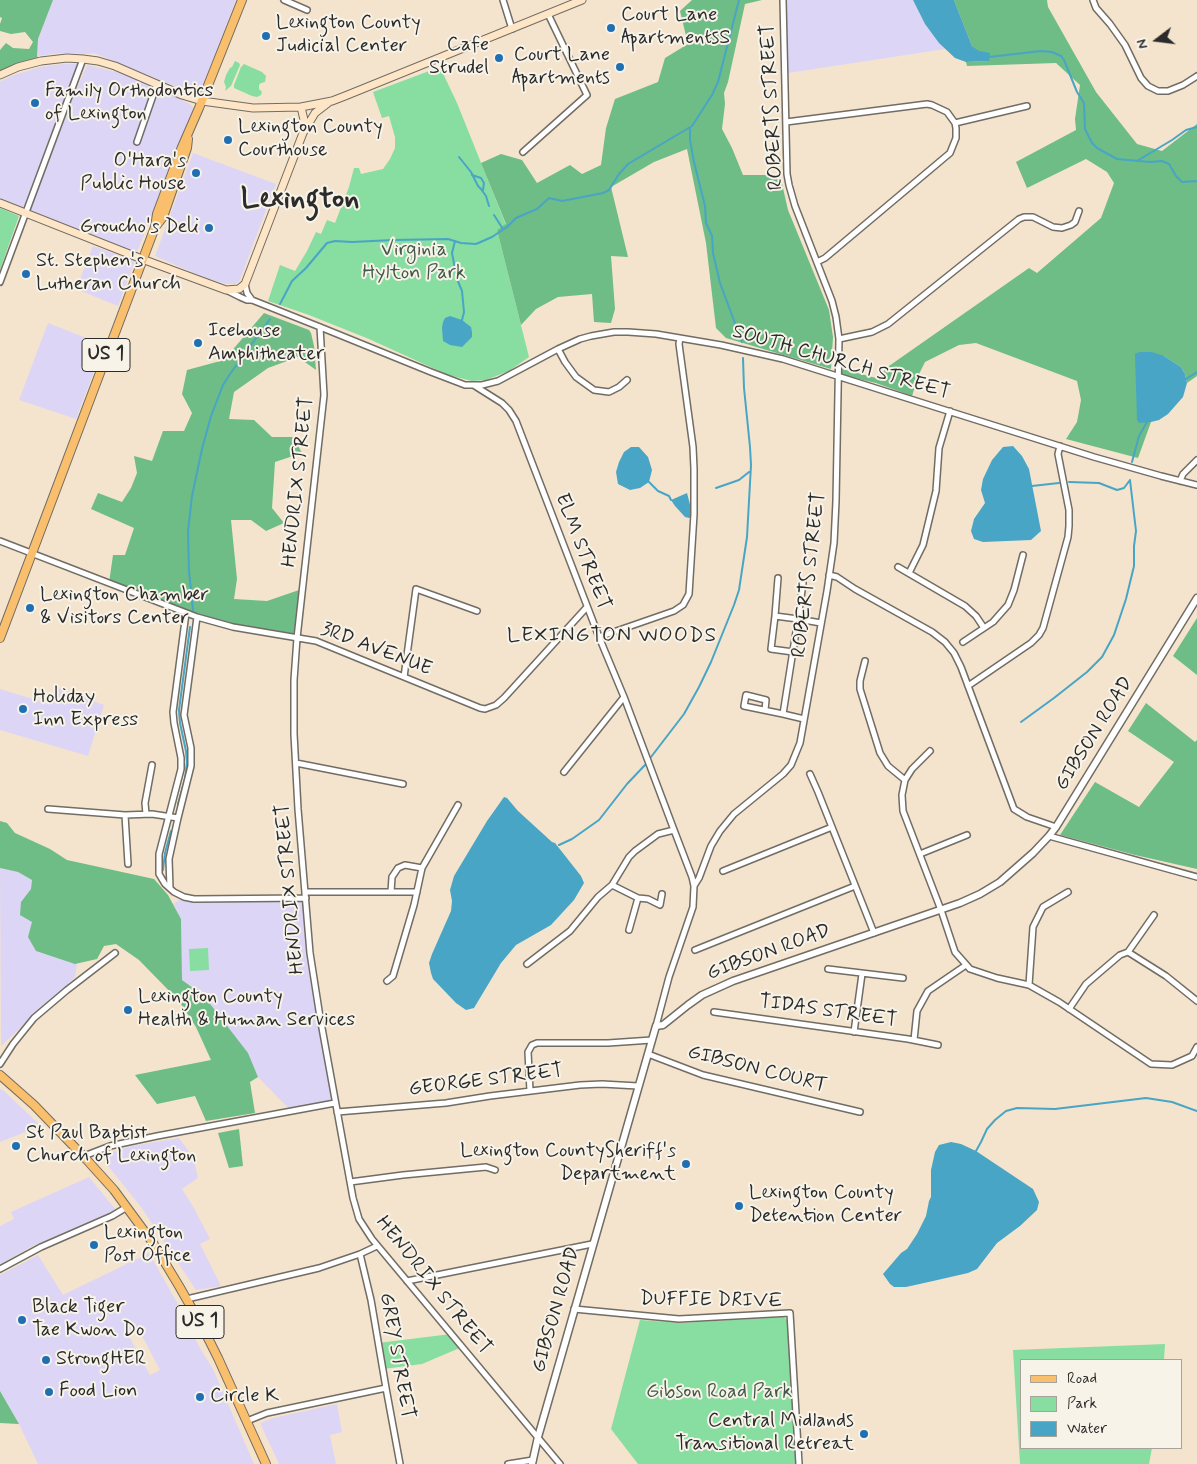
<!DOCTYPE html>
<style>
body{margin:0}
#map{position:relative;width:1197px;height:1464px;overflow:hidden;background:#f4e4cd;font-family:Mynerve,sans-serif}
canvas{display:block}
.legend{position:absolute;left:1020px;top:1359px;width:162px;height:90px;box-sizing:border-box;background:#f7f3e8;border:1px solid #a5a39c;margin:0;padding:6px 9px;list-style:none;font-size:15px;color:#2b2b2b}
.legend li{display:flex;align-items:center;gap:10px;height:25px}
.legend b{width:25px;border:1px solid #a5a39c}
.north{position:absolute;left:1132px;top:15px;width:50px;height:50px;-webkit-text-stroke:4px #f7f3e8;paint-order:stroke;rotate:255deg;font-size:14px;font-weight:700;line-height:20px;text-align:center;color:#2b2b2b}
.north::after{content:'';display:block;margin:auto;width:18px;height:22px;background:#2b2b2b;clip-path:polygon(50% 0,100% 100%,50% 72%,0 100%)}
</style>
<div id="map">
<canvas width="1197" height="1464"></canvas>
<ul class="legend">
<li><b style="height:6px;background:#f9bf6d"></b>Road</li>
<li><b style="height:14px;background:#88dda0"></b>Park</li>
<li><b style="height:14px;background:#48a5c6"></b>Water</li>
</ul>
<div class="north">N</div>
</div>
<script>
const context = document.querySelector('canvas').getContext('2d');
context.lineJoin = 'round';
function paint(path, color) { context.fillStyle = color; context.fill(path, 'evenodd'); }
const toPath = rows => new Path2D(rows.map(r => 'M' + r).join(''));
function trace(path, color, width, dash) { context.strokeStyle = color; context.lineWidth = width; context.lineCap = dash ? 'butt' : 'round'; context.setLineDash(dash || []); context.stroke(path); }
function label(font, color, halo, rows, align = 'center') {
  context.font = font + ' Mynerve,sans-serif'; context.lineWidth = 4; context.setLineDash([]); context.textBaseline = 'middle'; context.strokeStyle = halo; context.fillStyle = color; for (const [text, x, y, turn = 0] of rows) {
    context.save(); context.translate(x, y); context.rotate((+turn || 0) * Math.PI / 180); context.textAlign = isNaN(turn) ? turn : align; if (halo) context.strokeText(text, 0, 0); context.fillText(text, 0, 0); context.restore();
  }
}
paint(toPath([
 [53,0,236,0,200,92,194,94,94,53,88,54,61,53,37,56,38,39],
 [786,0,913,0,925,24,945,49,788,73],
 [63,64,78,64,23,208,0,199,0,81,14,75,40,67],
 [87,65,121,73,152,85,190,104,192,106,193,108,161,191,138,250,136,251,133,251,29,210,61,129,69,106],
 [193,153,276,184,239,282,235,284,225,284,205,278,155,256],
 [93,246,135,261,118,306,76,289],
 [48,323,104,345,76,419,19,400],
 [56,687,104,705,88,756,0,730,0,689,49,704],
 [0,868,18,872,32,880,31,889,21,902,32,922,36,951,77,964,75,977,1,1046],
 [184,897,306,898,314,978,335,1103,291,1111,258,1077,247,1053,204,996,182,980,181,919,173,904],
 [0,1089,3,1090,41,1126,0,1142],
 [179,1138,193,1157,198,1178,182,1189,194,1208,210,1239,200,1244,221,1286,196,1290,141,1207,105,1162,104,1158,106,1156,112,1152,132,1146],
 [89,1177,116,1210,31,1247,0,1264,0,1226,14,1219,11,1212],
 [149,1253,180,1308,201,1350,213,1369,254,1464,38,1464,19,1424,0,1391,0,1275,38,1255,63,1295],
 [139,1330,160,1370,150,1375,129,1336],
 [337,1404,342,1432,330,1435,336,1464,279,1464,260,1423,273,1418]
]), '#ddd5f6');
paint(toPath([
 [235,61,239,63,240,65,231,86,225,91,226,87,224,82,226,75,230,68,232,67],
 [244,64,262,72,266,76,265,82,261,83,259,85,259,89,262,92,261,95,257,97,252,96,234,88,234,85,241,67],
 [440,67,457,103,506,225,497,230,529,357,509,371,486,380,472,381,448,375,369,339,309,315,268,301,280,265,295,271,307,251,316,232,321,234,327,220,335,223,349,187,354,168,359,168,361,174,383,169,390,159,395,148,395,137,389,116,382,118,373,92],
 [0,208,19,216,0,270],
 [208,948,209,970,190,971,189,949],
 [784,1317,788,1321,796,1464,638,1464,611,1429,640,1320,681,1323],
 [451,1334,462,1347,422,1364,383,1369,378,1343],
 [1165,1344,1164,1360,1021,1360,1021,1448,1152,1448,1149,1464,1020,1464,1013,1350]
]), '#88dda0');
paint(toPath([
 [0,0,53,0,38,39,37,56,41,61,0,75,0,50,6,43,13,48,29,49,33,42,25,32,11,34,0,31,0,24,2,18,0,17],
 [692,0,762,0,745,4,728,82,724,93,725,104,722,129,732,148,743,175,780,175,788,210,829,310,833,337,831,369,726,338,716,328,706,243,687,149,654,162,611,187,628,257,611,256,615,309,611,323,594,322,592,294,558,297,536,309,521,325,497,230,506,224,481,163,501,154,522,160,537,183,570,165,582,174,601,165,606,128,615,99,658,82,665,58,688,44,680,11],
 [954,0,1047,0,1048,7,1096,92,1137,144,1162,151,1197,124,1197,376,1187,383,1185,374,1181,367,1164,356,1141,422,1151,422,1138,458,1066,439,1077,422,1081,400,1077,381,976,343,959,345,925,362,919,374,912,396,876,383,842,375,842,369,876,378,889,366,1029,268,1037,273,1101,218,1114,183,1107,172,1086,159,1027,188,1016,162,1076,130,1075,119,1080,85,1056,63,967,66,966,62,989,61,972,46],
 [264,313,309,330,311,333,314,346,316,370,298,357,268,368,234,392,229,419,254,420,272,437,293,437,302,453,275,462,272,508,284,523,266,531,251,520,231,520,237,579,234,599,267,601,302,589,297,638,217,623,109,583,113,555,125,555,134,528,91,509,98,493,122,502,131,488,137,473,134,456,152,461,163,431,184,431,192,413,182,394,187,370,224,360],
 [1197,618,1197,675,1173,656],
 [1146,703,1195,742,1197,740,1197,869,1135,855,1060,835,1095,782,1139,807,1174,762,1128,731],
 [0,821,7,823,15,833,50,849,67,860,154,879,168,895,181,919,182,980,204,996,248,1053,258,1077,250,1082,255,1113,206,1121,195,1096,157,1104,135,1075,211,1060,196,1027,179,1001,139,960,116,944,104,946,97,959,75,964,36,951,28,937,32,922,20,915,21,902,31,889,32,880,18,872,0,868],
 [239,1129,243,1166,229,1168,218,1133],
 [0,1391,19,1424,0,1423]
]), '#6ebc86');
paint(toPath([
 [913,0,954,0,972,46,979,51,990,53,989,61,966,62,955,58,939,43,925,24],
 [450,316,462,320,471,327,472,332,472,337,462,347,450,345,443,341,442,328,443,322,445,318],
 [1139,352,1152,352,1164,356,1181,367,1185,374,1187,383,1183,397,1168,414,1159,420,1151,422,1139,423,1137,420,1135,354],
 [1013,446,1022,456,1029,469,1041,531,1031,540,983,542,974,539,971,531,974,519,985,503,981,490,983,479,992,460,1003,447],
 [631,447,639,447,648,457,652,470,649,482,640,488,630,490,618,484,616,472,619,462,624,452],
 [687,493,692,512,691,517,689,518,685,517,675,506,671,500],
 [504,797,507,798,518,811,552,842,555,843,581,876,584,883,574,900,551,925,516,945,501,963,474,1008,466,1010,456,1003,433,979,431,973,429,963,432,954,451,911,452,901,450,890,454,876,487,821],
 [951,1142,961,1144,976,1151,1033,1189,1039,1202,1037,1210,1020,1226,997,1243,977,1269,968,1273,933,1281,906,1287,894,1287,890,1284,883,1274,901,1253,907,1249,917,1234,926,1216,929,1201,931,1197,931,1170,935,1152,939,1145]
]), '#48a5c6');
trace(toPath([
 [989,57,1041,51,1052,52,1061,56,1064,60,1077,92,1084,103,1085,129,1092,143,1097,148,1117,159,1150,162,1162,161,1169,164,1176,176,1182,182,1197,181],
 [690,129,690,140,694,162,705,206,706,223,712,236,713,253,720,283,742,342],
 [459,157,471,172,478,186,481,189,486,196,489,206],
 [1137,161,1172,140,1186,130,1197,127],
 [472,175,481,178,484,183,483,190],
 [494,215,503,229],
 [455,241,452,253,457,279,462,291,464,312,462,320],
 [280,304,292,281,306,268,327,243,335,241,352,242,393,240,448,239,461,243,476,244,492,237,507,227,516,218,537,209,549,198,562,201,603,193,609,190,619,174,628,164,692,126,712,95,718,82,739,0],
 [1186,379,1197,372],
 [1132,462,1139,436,1147,422],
 [649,482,658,491,669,496,671,500],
 [1069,482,1099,483,1117,490,1124,488,1130,480],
 [1032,486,1059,483],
 [716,488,739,480,749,472],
 [193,610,189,571,188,531,192,496,202,449,211,416,223,385,230,374,270,319],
 [1021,722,1054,698,1087,672,1102,657,1114,635,1126,599,1134,566,1134,546,1136,531,1130,480],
 [651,757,684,714,699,687,711,662,734,605,739,590,747,537,751,465,750,447,744,388,743,358],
 [178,804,185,779,187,762,186,751,180,723,179,710,190,627],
 [559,845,572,839,599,820,627,784,645,765],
 [163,870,165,853,171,831],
 [976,1151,981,1142,987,1129,995,1120,1006,1111,1017,1108,1055,1109,1146,1098,1172,1102,1197,1111]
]), '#48a5c6', 2);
const minor = toPath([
 [284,0,307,10],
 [503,0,512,29],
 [1093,0,1096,8,1110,24,1125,45,1141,78,1148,86,1158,91,1168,91,1183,85,1197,76],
 [786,122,927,104,932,105,947,112,955,123,956,128,956,138,950,153,825,258,817,262],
 [955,123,1027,106],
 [137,142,157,84],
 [523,152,587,95,548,14],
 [0,282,83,59],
 [245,284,247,293,252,300],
 [226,290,240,297,247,300,252,300,320,327,431,372,465,385,482,385,498,381,558,349,580,339,591,336,614,332,628,332,656,334,721,345,783,359,1094,457,1161,476,1197,485],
 [320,327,324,395,297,638,294,680,294,734,298,809,310,953,320,1017,353,1198,359,1219,372,1239,560,1464],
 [839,339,872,332,888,324,1019,219,1024,217,1033,217,1053,227,1062,228,1071,225,1075,222,1079,211],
 [558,349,565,362,576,377,594,390,609,392,619,387,627,380],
 [475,386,502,403,509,410,516,421,599,637,624,697,674,830,692,877,694,886],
 [1180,481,1183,474,1197,460],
 [0,541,197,617,233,627,316,641,480,708,485,709,496,705,504,698,587,607],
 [898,567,965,606,976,616,984,628],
 [909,573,923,545,936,491,939,448,950,411],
 [829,575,837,577,855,589,932,632,945,642,954,653,961,667,1014,809,1027,817,1056,827],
 [778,578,775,616,798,619,803,583],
 [186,613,173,712,174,723,181,758,181,769,159,854,159,874,165,884,174,892,184,897,194,899,306,898],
 [775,616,771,649,793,652],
 [599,637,674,611,683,605,689,594,694,514,694,469,693,447,679,344,680,338],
 [963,642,993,622,1008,605,1014,590,1023,555],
 [865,661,860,681,860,689,880,753,888,766,905,780],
 [404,677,416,589,477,611],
 [968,686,1031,643,1039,635,1043,628,1068,537,1069,526,1069,510,1058,454,1060,446],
 [765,710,766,700,746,695,744,706,783,714,798,619,821,623],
 [783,714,804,719],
 [930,751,912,769,905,780,902,795,903,811,941,910,955,952,970,969,997,978,1029,985,1059,1002,1151,1064,1172,1065,1192,1056,1197,1047],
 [296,763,403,784],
 [564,772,624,697],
 [810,774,818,792,874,933],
 [48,809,125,815,152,814,178,818],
 [146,814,145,803,152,765],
 [125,815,128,864],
 [1049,836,1197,877],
 [920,854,967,835],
 [723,871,832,827],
 [612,885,638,898,648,899,660,905,662,894],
 [170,888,169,859,178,818,191,766,191,748,184,715,197,617],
 [306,892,417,892],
 [391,892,392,877,398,868,405,865,422,868],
 [629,930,638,898],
 [695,950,855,886],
 [1128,952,1166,976,1197,1001],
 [527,964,570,931,598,897,612,885,629,857,635,851,658,834,674,830],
 [828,969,903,978],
 [387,981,393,976,414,905,422,868,458,805],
 [1029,985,1033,927,1043,907,1068,892],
 [1069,1009,1086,984,1120,955,1128,952,1154,915],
 [714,1012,908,1039,938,1045],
 [656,1026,669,977,693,907,694,886,699,878,711,846,720,831,734,814,783,774,791,765,800,743,827,591,834,543,836,501,839,339,836,317,832,301,795,206,789,185,787,174,783,0],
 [854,1032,862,974],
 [914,1040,917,1011,928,991,966,965],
 [648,1054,703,1075,860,1112],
 [0,1064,13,1044,34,1018,67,990,115,953],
 [530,1091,528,1052,532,1045,537,1043,608,1043,652,1040],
 [337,1112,446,1103,490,1096,580,1085,602,1084,638,1086],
 [84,1156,110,1146,157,1136,335,1103],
 [350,1182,403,1175,486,1167,495,1170],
 [360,1254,371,1300,386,1388,400,1464],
 [0,1269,41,1247,112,1216,127,1207],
 [407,1281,592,1244],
 [187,1299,319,1268,360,1254,377,1246],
 [574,1309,679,1319,790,1313,799,1464],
 [247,1421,267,1413,386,1388],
 [508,1464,533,1460]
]);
const tertiary = toPath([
 [532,1464,538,1437,656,1026,663,1025,688,1005,702,995,733,981,960,903,980,894,1000,882,1033,853,1049,836,1056,827,1197,598]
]);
const secondary = toPath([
 [0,75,18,67,41,61,67,58,83,59,98,61,115,66,182,95,202,101,253,108,301,107,332,101,345,96,582,0],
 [301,107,304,120,303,131],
 [0,203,142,259,226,290,239,289,245,284,303,133,315,113,328,103]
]);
const primary = toPath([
 [156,226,163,217,187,148,188,139],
 [0,638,155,227,157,214,182,147,199,108,242,0],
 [0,1075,34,1105,86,1159,114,1190,153,1243,179,1286,203,1328,218,1358,266,1464]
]);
trace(minor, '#716c64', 8);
trace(tertiary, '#716c64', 9);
trace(secondary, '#716c64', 9);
trace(primary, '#716c64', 10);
trace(minor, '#fff', 5);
trace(tertiary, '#fff', 6);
trace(secondary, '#fde5c5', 7);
trace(primary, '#f9bf6d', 8);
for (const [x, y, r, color] of [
 [611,28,5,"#1f6fb2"],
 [266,36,5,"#1f6fb2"],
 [499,58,5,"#1f6fb2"],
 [620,67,5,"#1f6fb2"],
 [35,103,5,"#1f6fb2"],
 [228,140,5,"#1f6fb2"],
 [196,173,5,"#1f6fb2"],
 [209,228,5,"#1f6fb2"],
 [26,274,5,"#1f6fb2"],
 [198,343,5,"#1f6fb2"],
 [30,608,5,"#1f6fb2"],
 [23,709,5,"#1f6fb2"],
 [128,1010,5,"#1f6fb2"],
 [16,1146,5,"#1f6fb2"],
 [686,1164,5,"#1f6fb2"],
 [739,1206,5,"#1f6fb2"],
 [94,1245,5,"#1f6fb2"],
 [22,1320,5,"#1f6fb2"],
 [46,1360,5,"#1f6fb2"],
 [49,1392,5,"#1f6fb2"],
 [200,1397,5,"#1f6fb2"],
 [864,1434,5,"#1f6fb2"]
]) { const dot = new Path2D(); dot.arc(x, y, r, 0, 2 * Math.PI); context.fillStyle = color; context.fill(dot); trace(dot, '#f7f3e8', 2); }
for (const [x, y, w] of [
 [106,355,48],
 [200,1322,48]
]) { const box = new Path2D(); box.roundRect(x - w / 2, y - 16.5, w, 33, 4); context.fillStyle = '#f7f3e8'; context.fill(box); trace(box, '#2b2b2b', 1); }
label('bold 19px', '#2b2b2b', null, [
 ["US 1",106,355],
 ["US 1",200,1322]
]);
label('20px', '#2b2b2b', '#f7f3e8', [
 ["Court Lane",621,16],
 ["ApartmentsS",621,39],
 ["Lexington County",276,24],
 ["Judicial Center",276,47],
 ["Cafe",489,46,"right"],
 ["Strudel",489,69,"right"],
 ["Court Lane",610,56,"right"],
 ["Apartments",610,79,"right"],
 ["Family Orthodontics",45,92],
 ["of Lexington",45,115],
 ["Lexington County",238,128],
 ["Courthouse",238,151],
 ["O'Hara's",186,162,"right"],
 ["Public House",186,185,"right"],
 ["Groucho's Deli",199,228,"right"],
 ["St. Stephen's",36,262],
 ["Lutheran Church",36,285],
 ["Icehouse",208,332],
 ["Amphitheater",208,355],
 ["Lexington Chamber",40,596],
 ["& Visitors Center",40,619],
 ["Holiday",33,698],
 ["Inn Express",33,721],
 ["Lexington County",138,998],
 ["Health & Human Services",138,1021],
 ["St Paul Baptist",26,1134],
 ["Church of Lexington",26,1157],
 ["Lexington CountySheriff's",676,1152,"right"],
 ["Department",676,1175,"right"],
 ["Lexington County",749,1194],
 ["Detention Center",749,1217],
 ["Lexington",104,1234],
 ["Post Office",104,1257],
 ["Black Tiger",32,1308],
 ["Tae Kwon Do",32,1331],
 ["StrongHER",56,1360],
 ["Food Lion",59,1392],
 ["Circle K",210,1397],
 ["Central Midlands",854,1422,"right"],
 ["Transitional Retreat",854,1445,"right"]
], 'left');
label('20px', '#2b2b2b', '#f7f3e8', [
 ["ROBERTS STREET",773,107,-93],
 ["SOUTH CHURCH STREET",841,363,16],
 ["HENDRIX STREET",299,482,-84],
 ["ELM STREET",582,552,69],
 ["ROBERTS STREET",810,575,-83],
 ["3RD AVENUE",376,650,21],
 ["GIBSON ROAD",1095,734,-58],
 ["HENDRIX STREET",291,889,-95],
 ["GIBSON ROAD",769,953,-20],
 ["TIDAS STREET",828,1012,8],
 ["GIBSON COURT",757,1070,14],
 ["GEORGE STREET",486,1081,-7],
 ["HENDRIX STREET",433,1286,51],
 ["DUFFIE DRIVE",711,1301,1],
 ["GIBSON ROAD",557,1310,-74],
 ["GREY STREET",396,1356,80]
]);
label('20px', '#425848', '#f7f3e8', [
 ["Virginia",414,251],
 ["Hylton Park",414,274],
 ["Gibson Road Park",719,1393]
]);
context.letterSpacing = '1px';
label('21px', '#2b2b2b', '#f7f3e8', [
 ["LEXINGTON WOODS",612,637]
]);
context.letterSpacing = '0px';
label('bold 30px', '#2b2b2b', '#f7f3e8', [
 ["Lexington",300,201]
]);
</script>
